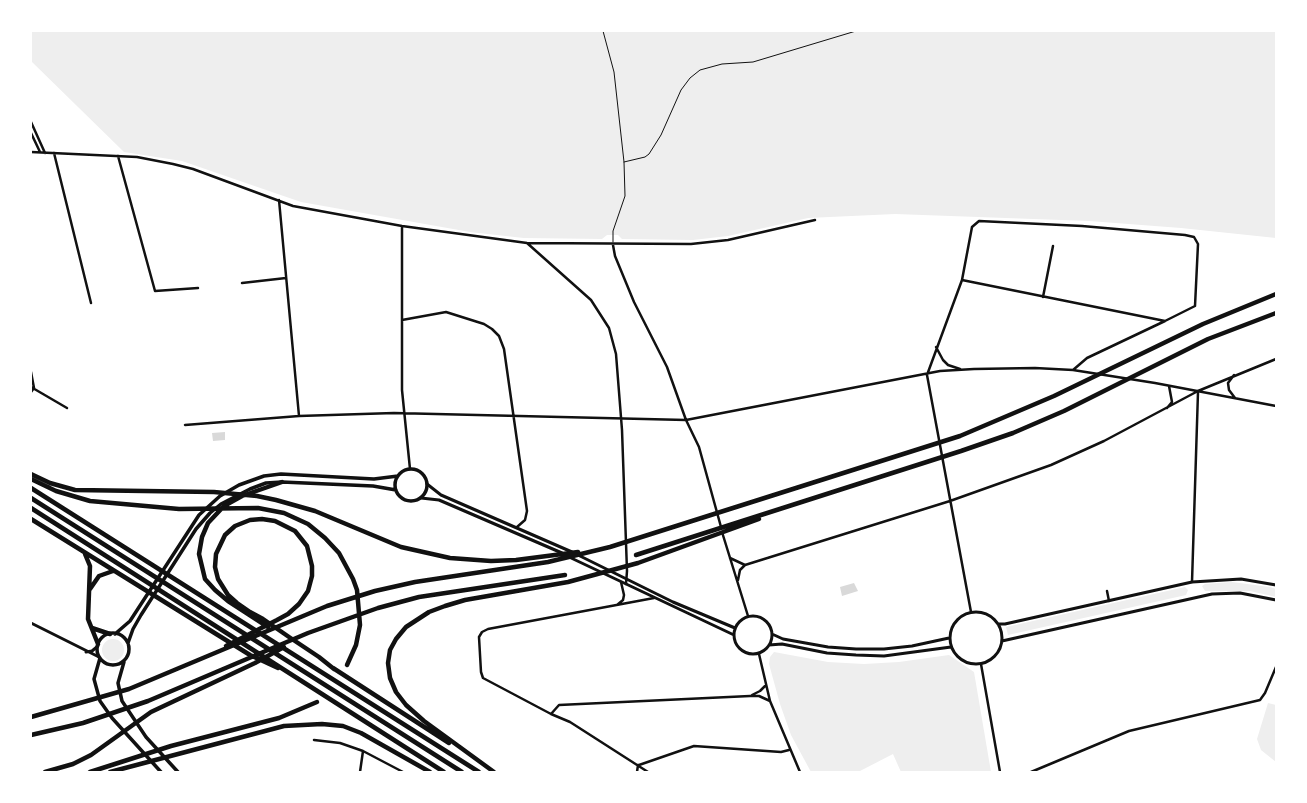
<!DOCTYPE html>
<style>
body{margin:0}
#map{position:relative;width:1307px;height:803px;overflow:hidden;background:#fff;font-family:Inter,sans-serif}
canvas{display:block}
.frame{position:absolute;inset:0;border:32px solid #fff;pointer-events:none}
</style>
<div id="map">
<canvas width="1307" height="803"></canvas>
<div class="frame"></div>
</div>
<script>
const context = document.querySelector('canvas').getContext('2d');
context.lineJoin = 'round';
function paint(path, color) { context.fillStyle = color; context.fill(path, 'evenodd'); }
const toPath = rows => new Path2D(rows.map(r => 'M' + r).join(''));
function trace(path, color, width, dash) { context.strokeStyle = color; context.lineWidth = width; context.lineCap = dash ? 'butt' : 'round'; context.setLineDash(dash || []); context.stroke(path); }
paint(toPath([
 [31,31,1276,31,1276,238,1181,228,1089,221,895,214,808,218,728,236,693,240,622,239,618,235,607,235,602,239,524,238,470,232,301,202,182,161,124,152,31,61],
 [1232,582,1270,587,1276,589,1276,597,1250,591,1205,591,1202,586,1205,584],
 [1185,587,1188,590,1186,595,1008,635,1006,627],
 '102 650a11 11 0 1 1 22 0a11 11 0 1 1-22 0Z',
 [774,652,828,662,864,664,899,662,949,655,974,672,991,772,901,772,893,754,860,771,811,772,791,735,780,704,769,664,770,657],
 [1268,703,1276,705,1276,762,1261,750,1257,739]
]), '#eee');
paint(toPath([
 [225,432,225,440,213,441,212,433],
 [854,583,858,591,842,596,840,587]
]), '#d9d9d9');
trace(toPath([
 [603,31,614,72,624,162,625,196,613,231,613,242],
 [624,162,645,157,649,154,661,135,681,90,690,78,700,70,722,64,753,62,856,31]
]), '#111', 1);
trace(toPath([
 [31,122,45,153],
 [31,133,40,152],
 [31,152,137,157,173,164,193,169,293,206,402,226,527,243,691,244,728,240,815,220],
 [54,153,91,303],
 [118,156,155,291,198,288],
 [279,200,299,416],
 [402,226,402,390,410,469],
 [527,243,591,300,609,328,616,354,622,430,627,571,626,584],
 [613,245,615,256,634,302,667,367,686,420,699,447,721,527],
 [962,280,1165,321,1195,306,1198,244,1194,237,1185,235,1082,226,979,221,972,227,962,280,927,375,971,612],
 [242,283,286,278],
 [1043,297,1053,246],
 [402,320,446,312,484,324,492,329,499,336,504,349,527,511,525,520,517,527],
 [936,347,943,360,948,365,960,369],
 [1073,370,1087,358,1165,321],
 [31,372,34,388,31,392],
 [1234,375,1228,383,1229,390,1235,398],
 [31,387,67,408],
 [1167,408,1172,402,1169,386],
 [185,425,299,416,394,413,686,420,940,371,974,369,1035,368,1073,370,1155,383,1276,406],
 [722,532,748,616],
 [730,558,745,565,740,570,738,580],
 [745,565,950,501,1051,465,1104,441,1198,391,1276,359],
 [1192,582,1198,392],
 [1107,591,1109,601],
 [617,605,623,600,624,595,621,582],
 [759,654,770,701,800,772],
 [981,664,1000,772],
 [752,695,760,691,765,686],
 [551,714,559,705,750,696,759,696,770,701],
 [314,740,340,743,363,751,403,772],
 [639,765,694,746,781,752,789,750],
 [360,772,363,751],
 [637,772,638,765],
 [648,772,570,722,551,714,483,678,481,672,479,637,482,632,488,629,654,598],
 [1031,772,1129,731,1260,700,1265,693,1276,667]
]), '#111', 2.5);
trace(toPath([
 [427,484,441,495,572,552],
 [421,498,439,500,562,553],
 [578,555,673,602,735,628],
 [569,557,734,635],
 '950 638a26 26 0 1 1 52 0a26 26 0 1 1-52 0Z',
 '734 635a19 19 0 1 1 38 0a19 19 0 1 1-38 0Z',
 [31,623,99,657],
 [998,624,1005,624,1192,582,1241,579,1276,585],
 [772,634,783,639,828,647,856,649,884,649,912,646,949,638],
 [1002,641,1212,594,1240,593,1276,600],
 [769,645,782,644,827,653,856,655,884,656,951,647],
 [86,652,92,651,98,646]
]), '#111', 3);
trace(toPath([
 '395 485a16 16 0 1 1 32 0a16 16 0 1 1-32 0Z',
 '97 649a16 16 0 1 1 32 0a16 16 0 1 1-32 0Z',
 [115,634,130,621,199,515,220,496,239,485,264,476,281,474,374,479,398,476],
 [128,643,133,629,141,615,196,529,210,513,221,504,250,489,266,483,282,482,373,486,396,490],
 [100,658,94,679,100,701,112,718,161,772],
 [124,662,118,683,122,701,146,737,178,772]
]), '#111', 3.5);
trace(toPath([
 [31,474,50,483,75,490,214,492,257,496,276,500,315,511,401,547,450,558,491,561,516,560,578,552],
 [31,479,56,491,90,501,179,509,258,508,284,513,308,524,325,538,339,553,353,579,357,590,360,625,356,645,347,665],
 [31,488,479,772],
 [31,498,462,772],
 [31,508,444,772],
 [31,519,250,655,278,668],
 [85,554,90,566,88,619,98,644],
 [636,555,961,451,1013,433,1064,411,1208,339,1276,313],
 [90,589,99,576,113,571],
 [268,627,228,601,215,590,205,579,199,554,202,537,208,523,224,506,242,496,282,482],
 [92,628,110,634],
 [226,646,277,620,288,614,299,604,308,591,312,576,312,566,307,546,295,531,275,521,262,519,250,520,235,526,225,535,216,554,215,567,218,579,228,595,237,603,250,612,263,619,289,637,319,657,334,669],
 [333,668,449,743],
 [31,717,129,689,327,606,375,591,415,582,548,562,610,547,960,436,1054,396,1203,324,1276,294],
 [31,735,83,723,148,701,308,633,378,608,419,597,565,575],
 [45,772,73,764,91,755,151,712,255,663,284,647],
 [90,772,171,746,279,718,317,702],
 [110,772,284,726,322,724,343,726,361,733,430,772],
 [494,772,424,721,406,705,396,692,390,678,388,663,390,650,396,639,406,627,429,612,445,606,465,600,568,582,638,563,759,519]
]), '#111', 4.5);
</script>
